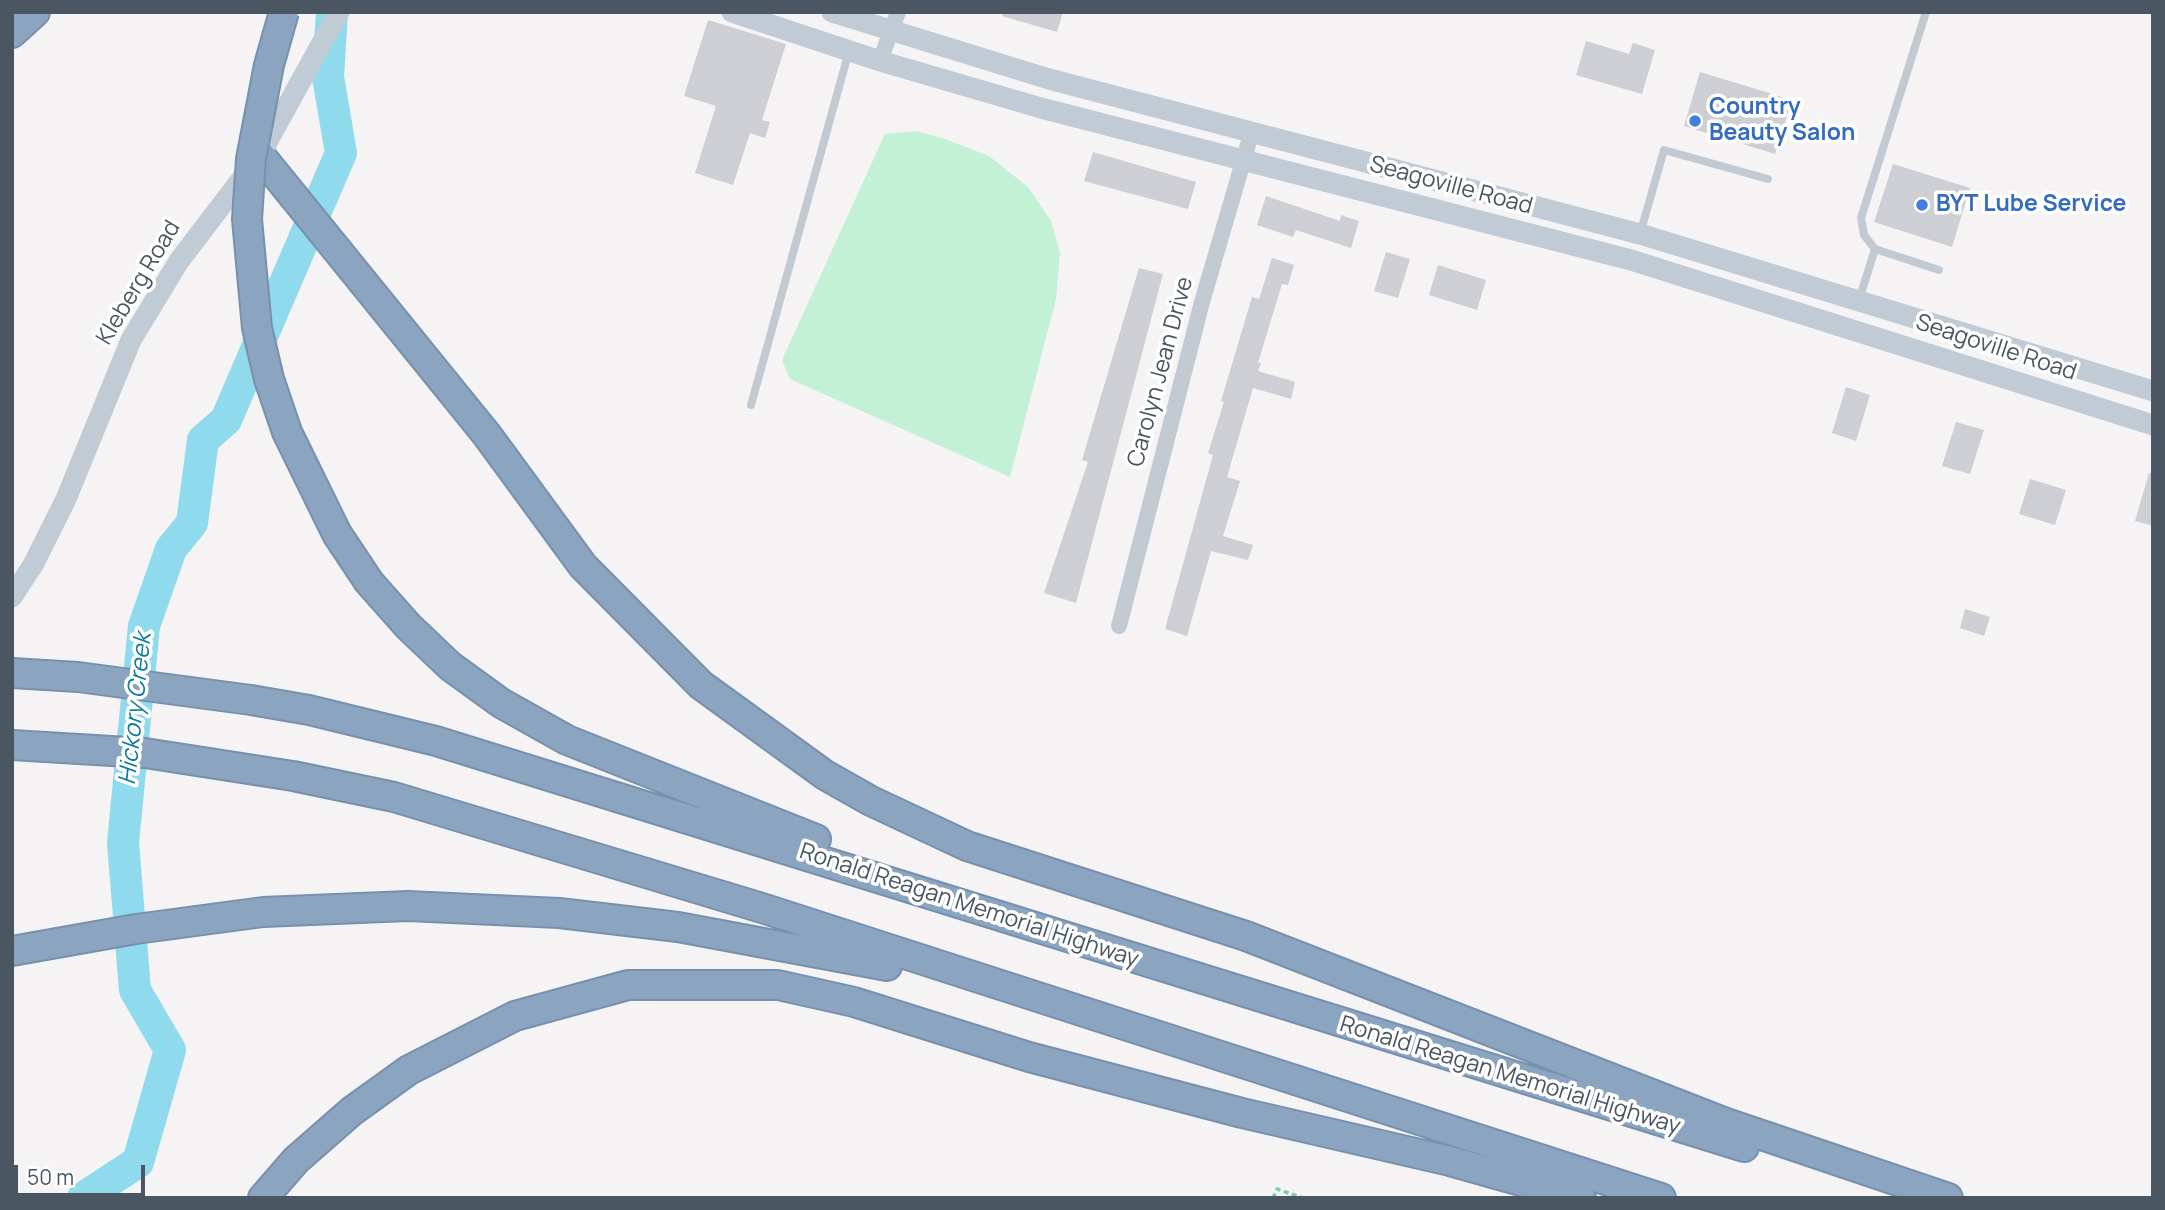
<!DOCTYPE html>
<style>
body{margin:0}
#map{position:relative;width:2165px;height:1210px;overflow:hidden;background:#f5f3f3;font-family:Manrope,sans-serif}
canvas{display:block}
.frame{position:absolute;inset:0;border:14px solid #4a5661;pointer-events:none}
.scale{position:absolute;left:14px;top:1165px;width:131px;height:32px;box-sizing:border-box;border:4px solid #4a5661;border-top:0;padding-left:9px;font-size:21px;line-height:24px;white-space:nowrap;color:#4a5661;-webkit-text-stroke:5px #fff;paint-order:stroke}
</style>
<div id="map">
<canvas width="2165" height="1210"></canvas>
<div class="frame"></div>
<div class="scale">50 m</div>
</div>
<script>
const context = document.querySelector('canvas').getContext('2d');
context.lineJoin = 'round';
function paint(path, color) { context.fillStyle = color; context.fill(path, 'evenodd'); }
const toPath = rows => new Path2D(rows.map(r => 'M' + r).join(''));
function trace(path, color, width, dash) { context.strokeStyle = color; context.lineWidth = width; context.lineCap = dash ? 'butt' : 'round'; context.setLineDash(dash || []); context.stroke(path); }
function label(font, color, halo, rows, align = 'center') {
  context.font = font + ' Manrope,sans-serif'; context.lineWidth = 7; context.setLineDash([]); context.textBaseline = 'middle'; context.strokeStyle = halo; context.fillStyle = color; for (const [text, x, y, turn = 0] of rows) {
    context.save(); context.translate(x, y); context.rotate((+turn || 0) * Math.PI / 180); context.textAlign = isNaN(turn) ? turn : align; if (halo) context.strokeText(text, 0, 0); context.fillText(text, 0, 0); context.restore();
  }
}
paint(toPath([
 [916,131,945,139,989,156,1028,187,1051,221,1060,253,1056,299,1010,477,790,379,782,360,885,134]
]), '#c3f1d5');
trace(toPath([
 [83,1198,138,1162,170,1050,135,990,123,843,144,626,171,549,192,523,203,440,226,420,341,153,328,77,332,12]
]), '#90daee', 32);
paint(toPath([
 [1003,12,1063,12,1057,32,1002,16],
 [708,20,786,44,762,120,770,122,765,138,750,133,733,185,695,173,716,106,684,96],
 [1586,41,1629,54,1633,43,1655,50,1642,94,1576,75],
 [1700,72,1792,100,1775,154,1684,126],
 [1093,152,1196,182,1188,209,1084,181],
 [1893,164,1970,188,1952,247,1874,222],
 [1266,196,1340,221,1341,215,1359,221,1351,248,1296,230,1293,237,1257,225],
 [1386,252,1410,259,1398,298,1374,291],
 [1272,258,1294,265,1288,285,1282,284,1258,363,1261,363,1258,371,1295,382,1291,399,1253,388,1227,477,1240,481,1223,536,1253,545,1248,560,1211,551,1187,636,1165,629,1213,455,1208,453,1224,402,1221,401,1252,297,1259,299],
 [1438,265,1486,280,1477,310,1429,295],
 [1139,268,1163,274,1076,603,1044,593,1088,462,1082,460],
 [1846,387,1870,395,1856,441,1832,433],
 [1956,422,1984,430,1970,474,1942,466],
 [2149,473,2153,473,2153,526,2135,521],
 [2030,479,2066,490,2055,525,2019,514],
 [1965,609,1990,617,1984,636,1960,628]
]), '#cdcfd5');
const highway = toPath([
 [12,33,35,12],
 [260,155,487,435,583,566,701,685,825,775,871,801,967,846,1246,936,1726,1123,1948,1198],
 [369,582,408,626,450,666,501,703,567,740,816,839],
 [12,673,78,677,251,700,309,710,436,741,1744,1147],
 [12,745,145,753,293,776,394,797,762,908,1661,1198],
 [12,951,136,929,263,912,408,906,559,913,678,927,887,966],
 [263,1198,296,1160,352,1111,409,1070,515,1016,628,985,778,985,854,1002,1029,1057,1242,1113,1450,1161,1581,1198]
]);
trace(highway, '#7690ad', 32);
trace(toPath([
 [1273,1198,1277,1189,1303,1198]
]), '#7ad0a6', 3.5, [5, 3.5]);
trace(toPath([
 [1640,234,1664,150,1768,179],
 [1875,249,1864,235,1861,218,1926,12],
 [1859,300,1875,249,1939,270],
 [751,405,849,51]
]), '#c1cad2', 8);
trace(toPath([
 [880,61,898,12],
 [1119,626,1202,302,1252,131]
]), '#c1cad2', 16);
trace(toPath([
 [732,12,880,61,1041,108,1631,260,2153,425],
 [832,12,1049,79,1640,234,2153,391],
 [12,597,33,565,66,499,131,340,179,261,260,155,339,12]
]), '#c1cbd6', 21);
trace(highway, '#8ba5c1', 28);
const highwayBridge = toPath([
 [284,12,269,65,251,159,247,219,257,328,269,379,287,432,337,534,369,582]
]);
trace(highwayBridge, '#7690ad', 32, []);
trace(highwayBridge, '#8ba5c1', 28);
for (const [x, y, r, color] of [
 [1695,121,7,"#3f7fe0"],
 [1922,205,7,"#3f7fe0"]
]) { const dot = new Path2D(); dot.arc(x, y, r, 0, 2 * Math.PI); context.fillStyle = color; context.fill(dot); trace(dot, '#fff', 2.5); }
label('bold 23px', '#366cbe', '#fff', [
 ["Country",1709,108],
 ["Beauty Salon",1709,134],
 ["BYT Lube Service",1936,205]
], 'left');
label('23px', '#4a5661', '#fff', [
 ["Seagoville Road",1451,186,15],
 ["Kleberg Road",139,283,-59],
 ["Seagoville Road",1996,348,18],
 ["Carolyn Jean Drive",1161,372,-75],
 ["Ronald Reagan Memorial Highway",969,906,18],
 ["Ronald Reagan Memorial Highway",1510,1076,17]
]);
label('italic 24px', '#0c7c9b', '#fff', [
 ["Hickory Creek",136,709,-84]
]);
</script>
